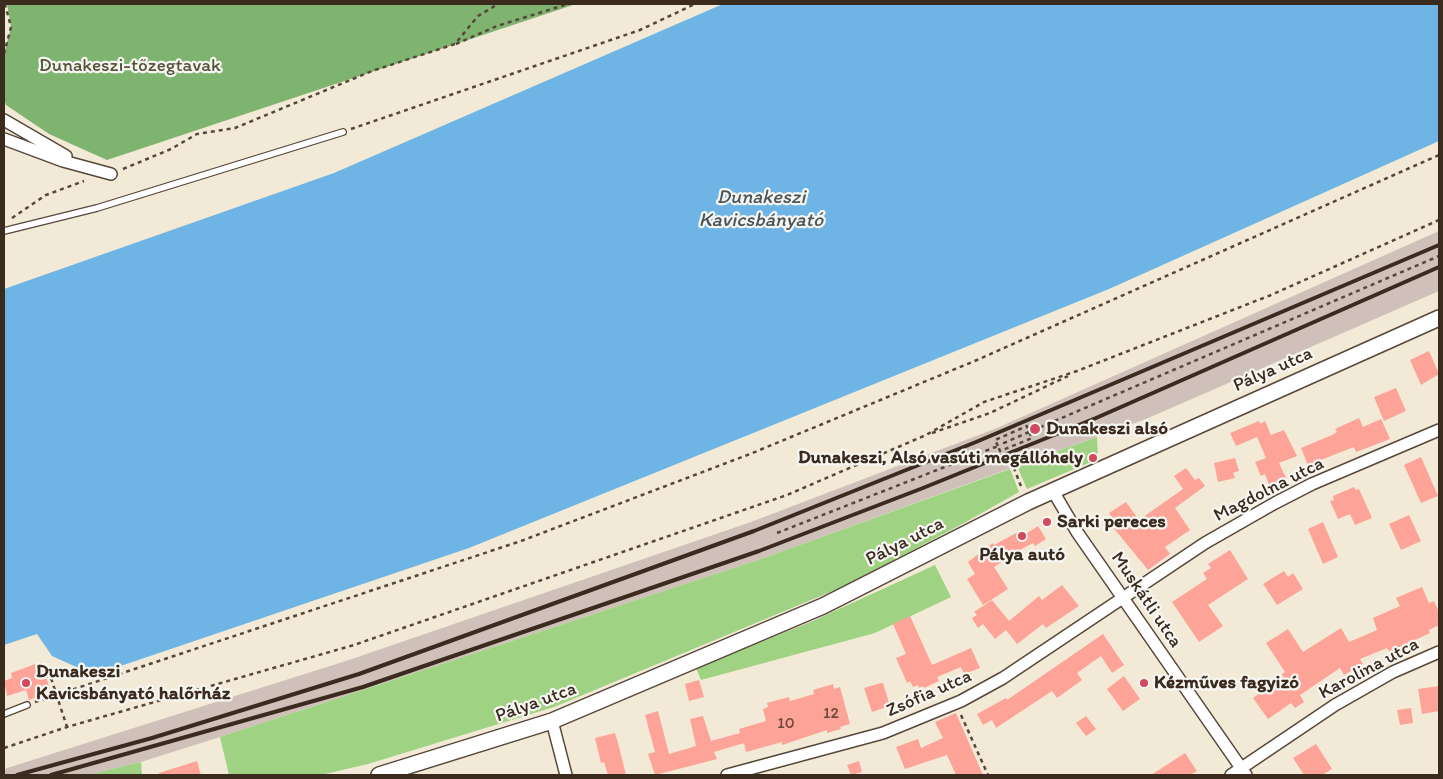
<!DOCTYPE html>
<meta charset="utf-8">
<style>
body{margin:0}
#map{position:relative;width:1443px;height:779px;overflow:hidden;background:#f2ead6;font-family:Itim,sans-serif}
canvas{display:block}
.frame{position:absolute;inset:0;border:5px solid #3b2a1e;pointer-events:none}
</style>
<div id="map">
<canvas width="1443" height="779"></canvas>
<div class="frame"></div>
</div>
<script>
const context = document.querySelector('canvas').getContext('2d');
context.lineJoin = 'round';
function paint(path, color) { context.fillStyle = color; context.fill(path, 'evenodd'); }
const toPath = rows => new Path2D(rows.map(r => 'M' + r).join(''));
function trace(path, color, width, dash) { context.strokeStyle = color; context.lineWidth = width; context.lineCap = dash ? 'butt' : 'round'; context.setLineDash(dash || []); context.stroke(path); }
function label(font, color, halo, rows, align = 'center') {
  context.font = font + ' Itim,sans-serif'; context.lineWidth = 4.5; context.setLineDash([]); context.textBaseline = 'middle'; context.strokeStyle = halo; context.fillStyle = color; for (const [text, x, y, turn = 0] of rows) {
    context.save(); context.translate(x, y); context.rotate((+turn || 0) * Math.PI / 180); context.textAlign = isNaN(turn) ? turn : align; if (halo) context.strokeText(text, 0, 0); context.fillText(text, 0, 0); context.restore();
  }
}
paint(toPath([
 [1439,231,1439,291,1146,419,761,559,220,737,141,762,87,775,4,775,4,769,349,660,751,522,997,428]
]), '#cfc0ba');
paint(toPath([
 [1097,437,1098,459,1027,489,1017,466],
 [1010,469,1019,492,964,523,847,585,554,707,368,764,321,775,229,775,220,737,761,559],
 [935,565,951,597,875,633,701,680,696,668,813,621],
 [141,762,142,775,87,775]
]), '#9fd282');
paint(toPath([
 [7,4,576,4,107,160,49,134,6,105,4,99,4,54,11,27]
]), '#7fb470');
paint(toPath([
 [723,4,1439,4,1439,141,1109,289,469,548,94,675,52,656,37,634,4,645,4,289,334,173]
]), '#6eb5e5');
paint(toPath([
 [1429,351,1439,374,1421,385,1410,360],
 [1396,388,1406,411,1384,421,1374,397],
 [1359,418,1363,427,1381,419,1390,439,1356,452,1354,447,1308,465,1301,448,1332,435,1337,432,1335,429],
 [1259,421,1260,424,1265,421,1271,435,1284,430,1297,456,1279,463,1286,478,1269,485,1265,474,1261,476,1255,462,1266,458,1257,437,1236,446,1230,433],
 [1421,457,1438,496,1421,503,1404,465],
 [1235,458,1239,471,1233,473,1235,478,1218,482,1214,463],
 [1186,468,1195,480,1199,478,1205,486,1175,508,1190,530,1165,547,1170,554,1148,570,1112,526,1116,523,1109,513,1126,502,1139,520,1183,489,1174,476],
 [1354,487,1356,490,1359,489,1372,518,1355,525,1350,514,1338,519,1330,501,1334,500,1333,496],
 [1409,515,1421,541,1401,550,1389,524],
 [1323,522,1338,557,1323,564,1308,529],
 [1038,526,1046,539,1035,546,1033,543,1018,551,994,567,1008,589,983,605,967,579,975,574,968,562,993,543,994,545,1018,532,1021,537],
 [1230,550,1248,579,1208,605,1223,626,1199,642,1172,602,1207,579,1203,573,1211,568,1208,564],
 [1284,571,1288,577,1293,573,1303,589,1277,605,1263,584],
 [1062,585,1079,606,1046,628,1043,624,1017,644,1006,630,995,639,983,624,978,628,972,618,977,615,974,612,992,600,1009,621,1039,596,1042,600],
 [1422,587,1429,603,1434,601,1439,612,1439,625,1429,630,1430,633,1402,646,1389,651,1387,648,1360,659,1363,664,1344,675,1340,668,1300,695,1304,702,1295,708,1291,703,1268,719,1253,698,1283,677,1282,674,1285,672,1266,643,1288,629,1303,652,1341,628,1349,642,1377,630,1373,618,1400,606,1396,598],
 [910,616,932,665,971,648,980,668,964,674,961,667,937,677,939,681,924,688,923,686,919,688,918,685,913,687,910,681,907,683,896,658,906,654,893,624],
 [1103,634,1124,665,1112,673,1101,656,1077,673,1082,680,1057,698,1052,691,996,728,992,720,983,725,977,714,1006,698,1007,700],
 [41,662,51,692,29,700,26,690,7,696,4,681,12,678,11,673],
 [1124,676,1140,699,1123,711,1107,689],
 [699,680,704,697,689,701,685,684],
 [881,683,883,683,890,706,872,712,864,688],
 [833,684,834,689,840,687,850,724,840,727,841,729,827,733,827,730,782,745,782,742,746,752,744,743,714,752,717,759,655,775,648,754,655,752,645,715,658,711,669,754,696,746,690,719,703,716,711,741,740,733,739,729,766,721,763,709,768,707,767,703,789,697,790,701,814,694,813,690],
 [1439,686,1439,711,1422,714,1418,689],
 [1411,708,1413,723,1400,725,1397,710],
 [956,713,983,775,956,775,947,755,905,769,896,747,918,739,921,748,943,738,935,722],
 [1086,716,1096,729,1086,736,1076,723],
 [615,733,618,743,626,775,608,775,604,762,601,763,595,738],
 [1316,744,1332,769,1322,775,1304,775,1293,758],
 [1185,753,1197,771,1190,775,1151,775],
 [197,761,201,775,159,775,159,773],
 [859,761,862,772,851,775,847,765]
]), '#fda398');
const service = toPath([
 [4,231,97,208,343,132],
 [4,714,27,705]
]);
const minor = toPath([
 [4,120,66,156],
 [4,139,63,161,111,174],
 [1053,491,1077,532,1246,775],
 [552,721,566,775],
 [727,775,883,733,961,701,1003,678,1205,543,1275,503,1312,484,1439,430],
 [1231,775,1335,705,1393,672,1439,652]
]);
const tertiary = toPath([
 [379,775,552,721,823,606,1028,502,1439,318]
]);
trace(service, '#56473a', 8);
trace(minor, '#56473a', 14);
trace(tertiary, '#56473a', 18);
trace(toPath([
 [456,44,497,26,568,4],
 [4,54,11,27,5,4],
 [351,129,640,30,695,4],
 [123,169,171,149,197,134,235,128,372,71,455,44,478,16,498,4],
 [12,218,46,195,84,181],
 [932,433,990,413,1068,376],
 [998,446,995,440,1027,426,1029,432,1004,443,1005,446],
 [1011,460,1022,489],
 [777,533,998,446,1000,451,1032,438,1029,432,1439,256],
 [46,677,50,675,67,727],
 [35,702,521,541,750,454,977,360,1439,155],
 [961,715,988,775],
 [4,748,67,727,354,645,787,495,926,435,984,402,1077,371,1271,295,1439,220]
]), '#56473a', 2.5, [4, 4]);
trace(service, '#fff', 5.5);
trace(minor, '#fff', 11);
trace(tertiary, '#fff', 15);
trace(toPath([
 [17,775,152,738,359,674,754,531,976,442,1439,245],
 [51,775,363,687,759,551,923,488,1096,418,1439,267]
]), '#3b2a1e', 4);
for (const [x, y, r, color] of [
 [1035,429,6,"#d1495b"],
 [1093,458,5,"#d1495b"],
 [1047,522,5,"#d1495b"],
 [1022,536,5,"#d1495b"],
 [26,683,5,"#d1495b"],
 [1144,683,5,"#d1495b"]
]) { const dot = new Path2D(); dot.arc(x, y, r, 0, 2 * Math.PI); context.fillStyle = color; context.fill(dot); trace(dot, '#f6f6f2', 2); }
label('16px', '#6c483c', null, [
 ["12",831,714],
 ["10",786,724]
]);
label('19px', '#545437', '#f6f6f2', [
 ["Dunakeszi-tőzegtavak",130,66]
]);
label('19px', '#3b2a1e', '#f6f6f2', [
 ["Pálya utca",1273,370,-24],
 ["Magdolna utca",1269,490,-27],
 ["Pálya utca",905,542,-27],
 ["Muskátli utca",1146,600,56],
 ["Karolina utca",1369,669,-28],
 ["Zsófia utca",929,694,-24],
 ["Pálya utca",536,703,-20]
]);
label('bold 19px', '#3b2a1e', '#f6f6f2', [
 ["Dunakeszi alsó",1046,429],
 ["Dunakeszi, Alsó vasúti megállóhely",1083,458,"right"],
 ["Sarki pereces",1057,522],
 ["Pálya autó",1022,555,"center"],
 ["Dunakeszi",36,672],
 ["Kavicsbányató halőrház",36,694],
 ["Kézműves fagyizó",1154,683]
], 'left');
label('italic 20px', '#4a545a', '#f6f6f2', [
 ["Dunakeszi",761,198],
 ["Kavicsbányató",761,221]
]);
</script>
